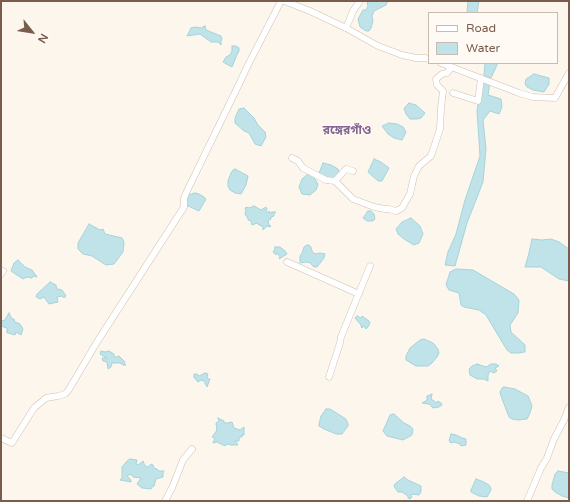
<!DOCTYPE html>
<meta charset="utf-8">
<style>
body{margin:0}
#map{position:relative;width:570px;height:502px;overflow:hidden;background:#fdf6ec;font-family:"Varela Round",sans-serif}
canvas{display:block}
.frame{position:absolute;inset:0;border:2px solid #7a5c4d;pointer-events:none}
.legend{position:absolute;left:428px;top:12px;width:130px;height:52px;box-sizing:border-box;background:#fffaf3;border:1px solid #cabbb1;margin:0;padding:5px 7px;list-style:none;font-size:12px;color:#7a5c4d}
.legend li{display:flex;align-items:center;gap:8px;height:20px}
.legend b{width:20px;border:1px solid #cabbb1}
.north{position:absolute;left:12px;top:12px;width:40px;height:40px;-webkit-text-stroke:3px #fffaf3;paint-order:stroke;rotate:120deg;font-size:11px;font-weight:700;line-height:16px;text-align:center;color:#7a5c4d}
.north::after{content:'';display:block;margin:auto;width:14px;height:18px;background:#7a5c4d;clip-path:polygon(50% 0,100% 100%,50% 72%,0 100%)}
</style>
<div id="map">
<canvas width="570" height="502"></canvas>
<div class="frame"></div>
<ul class="legend">
<li><b style="height:5px;background:#fff"></b>Road</li>
<li><b style="height:11px;background:#bfe3e8"></b>Water</li>
</ul>
<div class="north">N</div>
</div>
<script>
const context = document.querySelector('canvas').getContext('2d');
context.lineJoin = 'round';
function paint(path, color) { context.fillStyle = color; context.fill(path, 'evenodd'); }
const toPath = rows => new Path2D(rows.map(r => 'M' + r).join(''));
function trace(path, color, width, dash) { context.strokeStyle = color; context.lineWidth = width; context.lineCap = dash ? 'butt' : 'round'; context.setLineDash(dash || []); context.stroke(path); }
function label(font, color, halo, rows, align = 'center') {
  context.font = font + ' "Varela Round","Noto Sans Bengali",sans-serif'; context.lineWidth = 3; context.setLineDash([]); context.textBaseline = 'middle'; context.strokeStyle = halo; context.fillStyle = color; for (const [text, x, y, turn = 0] of rows) {
    context.save(); context.translate(x, y); context.rotate((+turn || 0) * Math.PI / 180); context.textAlign = isNaN(turn) ? turn : align; if (halo) context.strokeText(text, 0, 0); context.fillText(text, 0, 0); context.restore();
  }
}
const water = toPath([
 [368,1,373,1,375,2,376,1,388,1,386,5,374,11,372,16,373,21,371,28,369,31,366,31,360,27,358,19,363,10,366,10,368,6,367,3,368,1],
 [468,1,479,1,477,13,467,13,468,1],
 [205,26,206,30,221,36,222,39,221,41,221,45,218,42,211,42,200,34,187,36,191,28,195,27,201,28,205,26],
 [232,46,236,46,239,48,239,51,236,57,232,67,223,62,226,57,230,55,232,51,232,46],
 [485,63,497,63,497,65,491,78,484,76,485,63],
 [534,74,549,78,549,84,544,92,533,90,527,87,525,84,526,79,534,74],
 [482,81,490,83,488,95,501,99,502,107,499,114,490,111,483,120,486,149,483,182,467,223,455,266,445,265,448,252,456,234,465,200,480,156,477,111,482,81],
 [409,103,416,105,425,113,421,118,417,119,410,119,406,114,404,108,409,103],
 [244,108,254,118,258,125,265,132,266,137,261,146,255,144,249,133,244,131,235,123,235,118,239,109,244,108],
 [389,123,397,124,403,127,406,132,402,140,394,138,388,134,382,126,389,123],
 [374,159,381,162,389,168,382,181,378,181,368,172,374,159],
 [323,163,331,165,338,169,340,175,331,181,319,173,323,163],
 [235,169,248,176,246,185,241,194,235,193,230,190,228,186,228,181,231,173,233,170,235,169],
 [308,174,313,176,318,184,316,190,310,195,302,194,299,187,302,179,308,174],
 [195,193,199,194,204,197,206,199,199,211,184,204,188,195,195,193],
 [254,206,261,210,266,207,267,209,266,211,267,213,269,211,270,213,272,212,276,212,274,213,274,216,271,217,271,219,268,221,269,225,271,226,270,227,267,226,263,230,263,227,260,225,259,225,257,223,252,225,251,221,248,220,248,218,246,216,245,213,246,211,245,208,246,207,249,208,254,206],
 [368,211,371,211,374,214,375,219,373,221,367,221,363,218,368,211],
 [411,218,420,226,423,234,419,243,414,245,404,239,398,234,396,229,402,222,411,218],
 [89,224,100,230,103,229,105,234,122,238,124,242,123,252,114,264,106,265,92,256,83,254,78,249,78,243,89,224],
 [532,239,542,240,551,239,559,242,569,249,569,281,559,279,541,267,525,267,529,253,532,239],
 [307,245,309,245,311,247,312,251,315,254,320,253,325,254,324,258,317,267,314,267,311,264,311,263,306,262,300,263,300,256,302,253,304,247,307,245],
 [275,247,280,247,285,251,287,254,279,259,280,257,278,254,277,253,276,255,273,252,275,249,275,247],
 [18,260,25,267,32,270,37,277,33,276,32,278,27,277,23,279,11,271,14,263,18,260],
 [456,269,473,270,514,294,519,300,518,313,510,325,511,332,525,345,525,352,519,353,511,353,507,350,486,315,479,310,464,307,461,305,459,293,449,290,446,285,450,272,456,269],
 [50,282,56,285,57,289,62,290,66,296,64,298,62,296,57,297,58,302,49,304,44,297,40,299,36,297,37,294,50,282],
 [9,313,12,319,14,319,15,322,20,324,23,329,21,335,16,332,15,335,8,333,7,333,7,328,1,326,1,320,4,321,9,313],
 [357,316,361,318,362,316,369,321,370,323,368,327,366,329,365,327,363,326,362,328,361,326,361,325,355,318,357,316],
 [424,339,433,343,438,349,439,353,437,357,432,363,428,366,416,366,406,360,406,356,410,348,420,340,424,339],
 [101,351,105,352,109,351,114,354,114,357,116,357,119,356,125,362,124,364,126,365,123,365,120,363,112,363,111,367,108,369,107,362,103,361,102,358,107,358,100,354,101,351],
 [477,364,486,367,491,364,496,364,499,366,495,368,497,371,494,373,490,371,488,375,488,381,484,379,477,379,470,375,469,369,472,366,477,364],
 [205,373,208,374,207,377,208,379,210,379,207,387,204,381,201,380,198,382,196,380,196,378,194,378,194,374,197,374,199,376,205,373],
 [504,387,515,389,528,396,532,406,530,413,527,419,518,420,512,419,509,417,501,396,500,392,502,388,504,387],
 [432,394,431,399,437,403,438,401,441,403,442,405,439,407,433,408,429,404,422,403,427,400,427,396,432,394],
 [326,409,330,409,346,419,348,424,348,426,342,434,336,434,324,429,319,426,319,424,321,416,326,409],
 [394,414,404,423,410,426,413,429,412,435,403,440,387,436,383,431,390,415,394,414],
 [218,418,224,421,224,423,227,423,232,422,234,428,240,430,244,427,244,435,242,435,242,437,240,437,239,438,239,441,235,441,238,445,231,445,227,444,225,446,217,442,213,443,215,438,212,437,215,433,217,430,216,423,219,421,218,418],
 [451,434,456,435,462,438,466,439,466,445,461,446,460,444,454,442,451,443,449,441,451,434],
 [130,459,137,460,136,464,138,465,143,461,145,466,148,467,151,464,153,465,154,468,157,469,159,471,164,471,163,473,163,477,156,479,154,486,152,487,151,489,142,488,137,484,141,478,133,477,131,474,127,476,131,480,131,482,120,480,122,478,122,467,127,461,130,459],
 [558,471,569,473,569,498,562,496,555,492,552,489,552,485,555,474,558,471],
 [404,477,408,480,421,486,421,492,419,495,412,494,411,495,412,497,410,499,408,498,408,496,402,492,398,492,395,488,394,485,396,483,404,477],
 [476,479,484,482,489,485,491,488,491,490,487,497,479,496,471,492,471,490,476,479]
]);
paint(water, '#bfe3e8');
trace(water, '#a5d3da', 1);
const minor = toPath([
 [284,1,310,11,346,28,378,46,402,55,416,58,425,58,429,59],
 [346,28,353,11,360,1],
 [441,63,519,93,533,97,555,98,569,73],
 [453,93,478,101,481,78],
 [292,158,298,161,303,168,326,180,335,181,346,169,353,171],
 [335,181,353,199,374,207,385,209,389,209,396,211,402,208,410,194,414,176,419,166,431,156,440,129,441,108,443,91,437,85,436,79,442,74,447,73,450,69,450,66],
 [287,262,359,294],
 [1,274,3,271],
 [329,377,340,343,341,337,370,266],
 [1,438,12,443,34,408,46,398,58,396,65,394,68,391,97,342,184,207,184,198,188,189,241,80,247,67,281,1],
 [165,501,172,488,183,460,192,449],
 [527,501,541,468,547,458,554,439,564,420,569,407]
]);
trace(minor, '#d1beb0', 7);
trace(minor, '#fff', 6);
label('bold 12px', '#846695', '#fffaf3', [
 ["রঙ্গেরগাঁও",347,131]
]);
</script>
